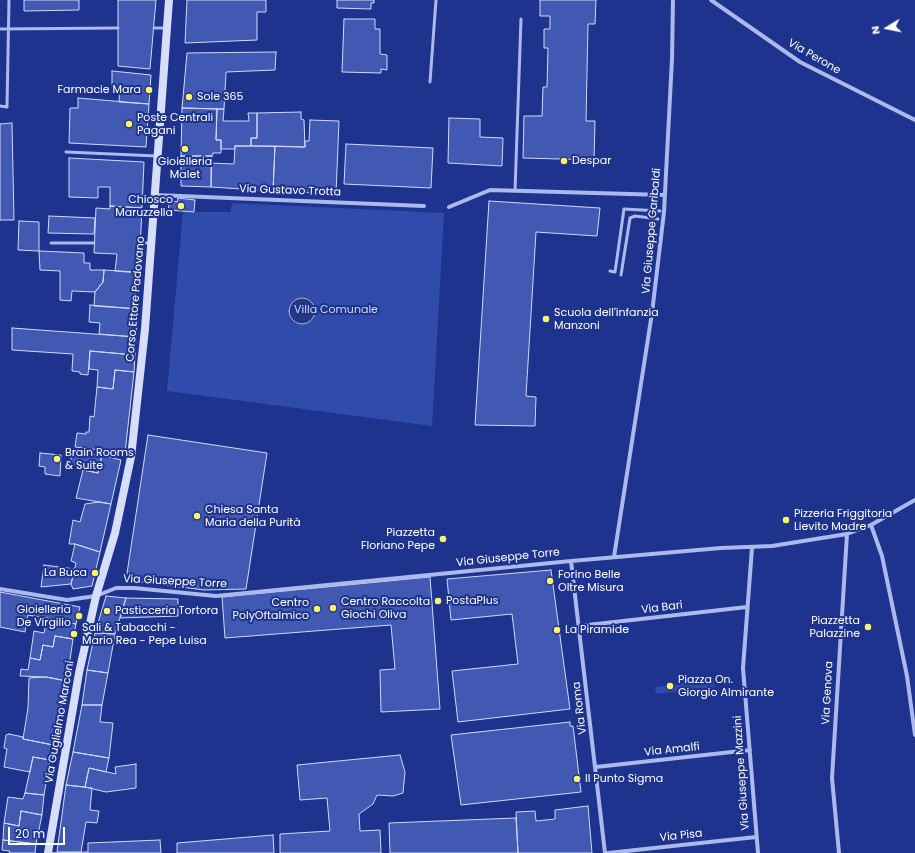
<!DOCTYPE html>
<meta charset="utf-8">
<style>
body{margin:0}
#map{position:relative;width:915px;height:853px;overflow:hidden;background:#1e338d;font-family:Poppins,sans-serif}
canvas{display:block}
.north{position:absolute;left:867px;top:8px;width:40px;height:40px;-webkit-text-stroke:3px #1e338d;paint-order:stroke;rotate:260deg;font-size:11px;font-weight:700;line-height:16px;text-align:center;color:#fff}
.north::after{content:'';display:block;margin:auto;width:14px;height:18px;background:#fff;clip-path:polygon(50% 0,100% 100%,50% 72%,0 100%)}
.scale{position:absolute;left:8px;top:827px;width:57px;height:18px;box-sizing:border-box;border:2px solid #fff;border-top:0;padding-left:5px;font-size:12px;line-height:14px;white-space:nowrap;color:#fff;-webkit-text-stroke:3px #1e338d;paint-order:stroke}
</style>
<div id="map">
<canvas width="915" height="853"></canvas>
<div class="north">N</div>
<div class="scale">20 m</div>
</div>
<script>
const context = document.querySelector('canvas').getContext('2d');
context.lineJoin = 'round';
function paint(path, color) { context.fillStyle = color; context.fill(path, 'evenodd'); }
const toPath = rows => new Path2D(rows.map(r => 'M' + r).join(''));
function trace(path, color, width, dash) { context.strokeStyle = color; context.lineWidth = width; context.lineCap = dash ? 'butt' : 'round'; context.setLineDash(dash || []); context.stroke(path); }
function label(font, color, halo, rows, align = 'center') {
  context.font = font + ' Poppins,sans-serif'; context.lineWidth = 4; context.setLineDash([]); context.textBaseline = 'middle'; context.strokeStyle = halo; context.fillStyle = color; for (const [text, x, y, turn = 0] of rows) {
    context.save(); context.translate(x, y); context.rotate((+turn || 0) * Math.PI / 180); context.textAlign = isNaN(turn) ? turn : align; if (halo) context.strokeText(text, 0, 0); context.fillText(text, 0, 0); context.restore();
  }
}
paint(toPath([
 [232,203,444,213,432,426,167,391,183,212,230,212],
 [714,680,715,687,656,694,655,687]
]), '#314bab');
const water = toPath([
 '289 311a13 13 0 1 1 26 0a13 13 0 1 1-26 0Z'
]);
paint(water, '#28377b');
trace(water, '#9eb0ee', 1);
const building = toPath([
 [24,0,79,0,79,10,24,11,24,0],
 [118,0,156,0,150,69,118,66,118,0],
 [187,0,266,0,266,12,257,12,257,40,185,43,187,0],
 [337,0,374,0,374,3,371,3,371,9,337,8,337,0],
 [540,0,596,0,595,24,588,24,586,121,595,121,594,160,523,158,524,116,542,116,543,87,547,87,548,48,544,48,544,29,550,29,550,16,540,16,540,0],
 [344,19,375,19,375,29,380,29,380,54,387,55,387,70,381,69,381,73,342,72,344,19],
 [276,52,275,70,226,72,224,109,182,108,187,53,276,52],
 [112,71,151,75,149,104,119,102,120,87,112,86,112,71],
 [78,98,149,104,146,147,69,143,70,108,78,108,78,98],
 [182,108,217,109,216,140,221,140,221,153,213,153,212,156,181,156,182,108],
 [217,109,224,109,223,121,249,121,248,113,257,113,257,138,251,138,251,146,235,146,235,149,221,149,221,140,216,140,217,109],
 [301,112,301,119,304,120,305,147,251,146,251,138,257,138,257,113,301,112],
 [449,118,480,119,480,137,503,138,502,166,448,163,449,118],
 [310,120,339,121,336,194,273,191,275,146,305,147,305,141,309,141,310,120],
 [12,123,14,220,0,220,0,124,12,123],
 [346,144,433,148,431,188,344,184,346,144],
 [235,146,275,146,273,191,211,187,211,163,234,164,235,146],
 [181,156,212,156,211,187,181,186,181,156],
 [69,158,144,162,142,208,110,206,110,187,98,187,98,198,69,197,69,158],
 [178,198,195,200,194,212,168,210,170,200,177,202,178,198],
 [489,201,600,208,597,236,536,232,526,396,536,397,535,426,475,425,489,201],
 [110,206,142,208,139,273,115,271,117,254,94,253,96,208,110,209,110,206],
 [49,216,95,218,94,234,48,233,49,216],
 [19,221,39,222,39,251,18,250,19,221],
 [39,251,84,253,84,263,90,263,90,270,104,270,103,282,95,292,72,291,71,301,60,300,60,271,40,270,39,251],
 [104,270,136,272,136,279,139,279,139,287,136,287,135,295,138,295,138,309,94,306,95,292,103,282,104,270],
 [90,305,138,309,136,337,99,334,100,323,89,322,90,305],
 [12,328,136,337,135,355,90,351,88,375,80,374,80,372,72,371,73,354,12,350,12,328],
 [90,351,135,355,134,372,115,370,113,389,97,387,98,370,89,369,90,351],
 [115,370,134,372,125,453,75,447,77,433,86,434,86,432,89,432,90,416,94,417,97,387,113,389,115,370],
 [148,435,267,453,246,589,204,590,126,580,148,435],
 [40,453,61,455,60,476,45,474,45,467,39,466,40,453],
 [72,453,102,455,98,473,83,470,83,466,70,464,72,453],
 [102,455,121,460,111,504,76,498,83,470,98,473,102,455],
 [99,502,111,504,100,552,75,544,69,544,73,520,80,522,85,504,99,502],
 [75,544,100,552,92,586,73,589,71,584,76,563,71,561,75,544],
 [44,565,75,569,71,584,41,587,44,565],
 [551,570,570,709,458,722,452,671,518,664,512,614,451,620,447,579,551,570],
 [430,577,440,709,381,712,380,670,395,669,391,625,225,638,222,597,430,577],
 [0,592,80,607,76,624,28,615,25,632,0,627,0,592],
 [106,596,126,598,115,634,95,633,106,596],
 [126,598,178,599,178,616,120,618,126,598],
 [47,618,76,624,73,639,55,636,53,647,43,645,40,660,30,658,34,631,44,633,47,618],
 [95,633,115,634,108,673,87,670,95,633],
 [55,636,73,639,67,681,46,677,20,676,21,669,28,670,30,658,40,660,43,645,53,647,55,636],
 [87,670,108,673,102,705,82,705,87,670],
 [46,677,67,681,53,745,23,739,28,708,29,678,46,677],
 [82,705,102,705,100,722,113,723,109,758,73,752,82,705],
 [570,722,570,726,573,726,581,792,461,805,451,735,570,722],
 [9,734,23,737,23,739,53,745,50,760,33,757,30,772,4,767,7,749,4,748,6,735,9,734],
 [73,752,109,758,106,772,89,768,85,787,66,785,73,752],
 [400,755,405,772,403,793,393,796,377,795,373,804,359,814,360,831,380,830,381,853,280,853,280,834,330,831,327,798,300,800,297,765,400,755],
 [33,757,50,760,44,795,25,793,33,757],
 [136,764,136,788,106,792,85,787,89,768,116,774,115,767,136,764],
 [66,785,92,788,90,810,99,811,97,823,86,822,81,852,57,852,66,785],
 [25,793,44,795,42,815,21,811,19,826,4,823,8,797,23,799,25,793],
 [588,806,592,853,518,853,516,812,535,811,536,821,555,819,555,810,588,806],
 [21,811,42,815,36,844,3,840,4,823,19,826,21,811],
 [516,818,518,853,390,853,389,823,516,818],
 [273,835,274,853,177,853,177,843,273,835],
 [3,840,36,844,35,853,9,853,10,851,2,850,3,840],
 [160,840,161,853,51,853,88,852,88,843,160,840]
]);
paint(building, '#4259b3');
trace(building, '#d0d9f9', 1);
trace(toPath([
 [154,28,166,28],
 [0,29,118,28],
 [430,82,436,0],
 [0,106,7,107,9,0],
 [66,152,157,156],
 [515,191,521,19],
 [51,243,94,243],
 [141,243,150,243],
 [610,271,615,272,624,209,660,211],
 [621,275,630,218,635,216,658,219]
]), '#abb9ed', 3);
trace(toPath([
 [711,0,800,62,915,120],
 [156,195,424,206],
 [449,207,490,190,665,195],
 [871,525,882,556,907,676,915,735],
 [752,548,743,668,758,853],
 [614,557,652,313,664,212,672,59,673,0],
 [571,561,605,853],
 [0,589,67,600,96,596,116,588,134,588,216,596,571,561,721,548,772,546,847,534,871,525,915,500],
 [579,626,747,607],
 [596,767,750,750],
 [608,853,756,837],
 [839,853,832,778,847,534]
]), '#abb9ed', 4);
trace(toPath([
 [48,853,79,673,96,596,115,533,131,457,145,329,169,0]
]), '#d7def9', 8);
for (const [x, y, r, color] of [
 [149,90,4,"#fcf56a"],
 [189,97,4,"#fcf56a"],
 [129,124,4,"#fcf56a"],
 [185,149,4,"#fcf56a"],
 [564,161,4,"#fcf56a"],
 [181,206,4,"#fcf56a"],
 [546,319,4,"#fcf56a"],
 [57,459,4,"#fcf56a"],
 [197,516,4,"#fcf56a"],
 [786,520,4,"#fcf56a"],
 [443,539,4,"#fcf56a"],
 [95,573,4,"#fcf56a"],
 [550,581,4,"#fcf56a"],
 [438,601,4,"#fcf56a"],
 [333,608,4,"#fcf56a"],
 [317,609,4,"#fcf56a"],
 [107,611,4,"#fcf56a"],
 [79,616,4,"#fcf56a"],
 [868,627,4,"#fcf56a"],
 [557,630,4,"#fcf56a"],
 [74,634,4,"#fcf56a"],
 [670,686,4,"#fcf56a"],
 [577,779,4,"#fcf56a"]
]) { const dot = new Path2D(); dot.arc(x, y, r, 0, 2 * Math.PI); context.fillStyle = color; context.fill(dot); trace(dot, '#1e338d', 1.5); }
label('11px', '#fff', '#1e338d', [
 ["Via Perone",814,57,30],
 ["Via Gustavo Trotta",290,191,2],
 ["Via Giuseppe Garibaldi",652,231,-85],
 ["Corso Ettore Padovano",136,299,-85],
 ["Via Giuseppe Torre",508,558,-6],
 ["Via Giuseppe Torre",175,582,3],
 ["Via Bari",662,608,-7],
 ["Via Genova",828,693,-87],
 ["Via Roma",580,708,-97],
 ["Via Guglielmo Marconi",60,722,-80],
 ["Via Amalfi",672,750,-6],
 ["Via Giuseppe Mazzini",742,773,-94],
 ["Via Pisa",681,836,-6]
]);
label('11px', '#fff', '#1e338d', [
 ["Farmacie Mara",141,90,"right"],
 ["Sole 365",197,97],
 ["Poste Centrali",137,118],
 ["Pagani",137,131],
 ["Despar",572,161],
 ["Gioielleria",185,162,"center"],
 ["Malet",185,175,"center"],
 ["Chiosco",173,200,"right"],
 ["Maruzzella",173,213,"right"],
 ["Scuola dell'infanzia",554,313],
 ["Manzoni",554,326],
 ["Brain Rooms",65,453],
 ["& Suite",65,466],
 ["Chiesa Santa",205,510],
 ["Maria della Purità",205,523],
 ["Pizzeria Friggitoria",794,514],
 ["Lievito Madre",794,527],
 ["Piazzetta",435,533,"right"],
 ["Floriano Pepe",435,546,"right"],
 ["La Buca",87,573,"right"],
 ["Forino Belle",558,575],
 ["Oltre Misura",558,588],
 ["PostaPlus",446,601],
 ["Centro Raccolta",341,602],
 ["Giochi Oliva",341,615],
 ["Centro",309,603,"right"],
 ["PolyOftalmico",309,616,"right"],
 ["Gioielleria",71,610,"right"],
 ["De Virgilio",71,623,"right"],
 ["Pasticceria Tortora",115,611],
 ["Piazzetta",860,621,"right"],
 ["Palazzine",860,634,"right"],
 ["Sali & Tabacchi -",82,628],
 ["Mario Rea - Pepe Luisa",82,641],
 ["La Piramide",565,630],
 ["Piazza On.",678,680],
 ["Giorgio Almirante",678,693],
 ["Il Punto Sigma",585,779]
], 'left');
label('11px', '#d0d9f9', '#1e338d', [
 ["Villa Comunale",336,310]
]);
</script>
